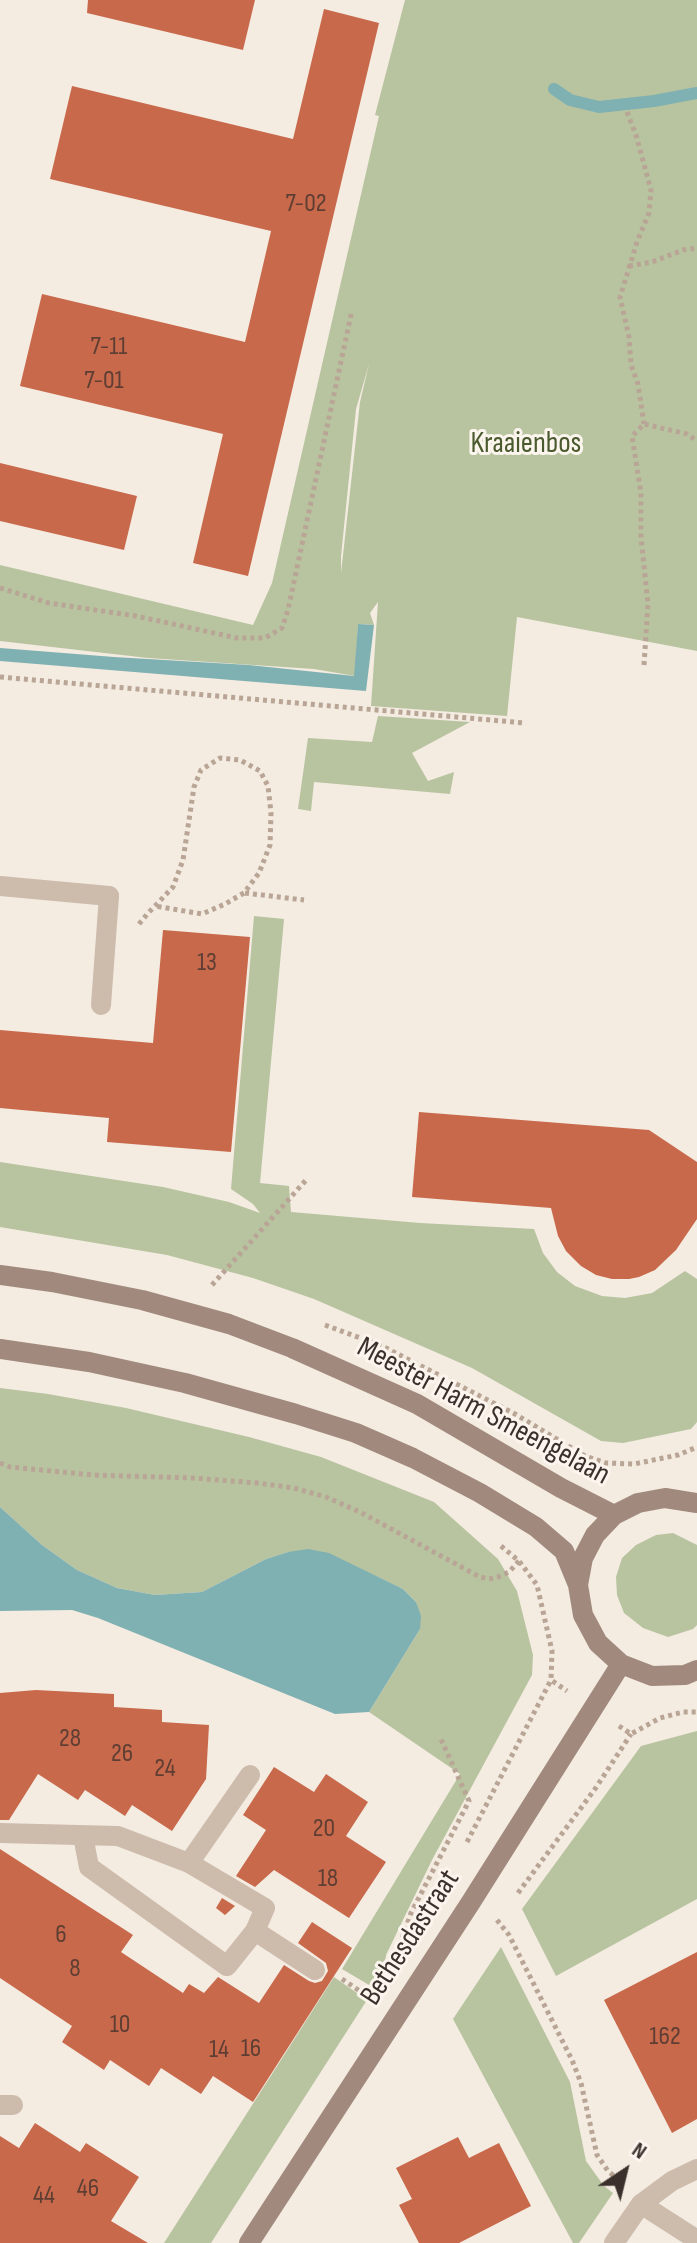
<!DOCTYPE html>
<style>
body{margin:0}
#map{position:relative;width:697px;height:2243px;overflow:hidden;background:#f4ebe1;font-family:"Sofia Sans Condensed",sans-serif}
canvas{display:block}
.north{position:absolute;left:585px;top:2131px;width:80px;height:80px;-webkit-text-stroke:6px #fbf5ee;paint-order:stroke;rotate:35deg;font-size:22px;font-weight:700;line-height:32px;text-align:center;color:#3b302b}
.north::after{content:'';display:block;margin:auto;width:28px;height:36px;background:#3b302b;clip-path:polygon(50% 0,100% 100%,50% 72%,0 100%)}
</style>
<div id="map">
<canvas width="697" height="2243"></canvas>
<div class="north">N</div>
</div>
<script>
const context = document.querySelector('canvas').getContext('2d');
context.lineJoin = 'round';
function paint(path, color) { context.fillStyle = color; context.fill(path, 'evenodd'); }
const toPath = rows => new Path2D(rows.map(r => 'M' + r).join(''));
function trace(path, color, width, dash) { context.strokeStyle = color; context.lineWidth = width; context.lineCap = dash ? 'butt' : 'round'; context.setLineDash(dash || []); context.stroke(path); }
function label(font, color, halo, rows, align = 'center') {
  context.font = font + ' "Sofia Sans Condensed",sans-serif'; context.lineWidth = 6; context.setLineDash([]); context.textBaseline = 'middle'; context.strokeStyle = halo; context.fillStyle = color; for (const [text, x, y, turn = 0] of rows) {
    context.save(); context.translate(x, y); context.rotate((+turn || 0) * Math.PI / 180); context.textAlign = isNaN(turn) ? turn : align; if (halo) context.strokeText(text, 0, 0); context.fillText(text, 0, 0); context.restore();
  }
}
paint(toPath([
 [405,0,697,0,697,651,517,617,507,716,371,706,378,602,370,613,374,625,358,624,355,676,314,669,148,658,0,641,0,565,253,625,272,583,379,116,375,115],
 [369,364,360,402,341,573,341,556,356,409],
 [378,716,470,722,412,753,428,781,454,772,450,794,314,782,311,811,298,809,308,738,372,742],
 [254,916,284,919,260,1183,289,1186,291,1212,420,1223,534,1229,543,1253,557,1272,575,1286,602,1296,625,1298,652,1293,685,1271,697,1279,697,1422,691,1429,623,1443,601,1441,472,1368,314,1299,253,1278,167,1255,0,1227,0,1162,163,1187,229,1202,260,1213,253,1204,231,1189],
 [0,1388,48,1394,126,1408,249,1437,321,1457,434,1502,498,1559,517,1591,533,1655,532,1675,432,1860,386,1955,381,1992,342,1969,460,1774,369,1712,420,1629,416,1602,403,1589,329,1554,288,1552,266,1559,202,1592,155,1595,117,1588,77,1570,42,1545,0,1507],
 [673,1533,697,1545,697,1625,693,1629,668,1637,643,1628,624,1613,617,1595,616,1577,622,1558,636,1545,656,1535],
 [697,1731,697,1899,556,1976,522,1909,641,1746],
 [501,1947,570,2082,586,2161,604,2186,613,2193,579,2243,573,2243,453,2019],
 [334,1977,367,2000,211,2243,164,2243]
]), '#b8c4a0');
paint(toPath([
 [358,624,374,625,366,691,0,661,0,648,114,657,249,665,354,676],
 [0,1507,42,1545,77,1570,117,1588,155,1595,202,1592,266,1559,288,1552,308,1549,329,1553,403,1589,416,1602,421,1616,420,1629,369,1712,335,1714,98,1618,72,1610,0,1611]
]), '#7fb0b2');
trace(toPath([
 [554,89,570,100,599,107,654,101,697,93]
]), '#7fb0b2', 12);
paint(toPath([
 [88,0,255,0,243,50,87,13],
 [324,9,379,23,248,576,193,563,223,434,20,386,42,294,245,342,271,231,50,179,72,86,293,139],
 [0,463,137,496,124,550,0,521],
 [163,930,250,937,231,1152,107,1142,109,1118,0,1108,0,1030,153,1043],
 [419,1112,649,1130,697,1162,697,1219,676,1250,655,1270,639,1277,629,1279,612,1279,596,1275,581,1266,566,1251,558,1236,551,1208,412,1197],
 [36,1690,114,1694,114,1707,162,1710,162,1722,209,1725,206,1779,172,1831,132,1805,125,1816,85,1790,78,1800,38,1774,9,1820,0,1820,0,1693],
 [274,1767,314,1792,326,1774,368,1802,346,1836,386,1862,349,1918,274,1870,255,1887,236,1876,266,1830,243,1815],
 [0,1849,133,1935,121,1952,183,1993,189,1984,204,1993,218,1977,259,2003,284,1965,309,1981,315,1983,322,1981,328,1971,326,1963,298,1943,312,1922,352,1948,253,2102,213,2076,201,2094,161,2068,149,2086,110,2060,104,2070,62,2042,72,2026,0,1978],
 [222,1898,235,1906,225,1915,216,1908],
 [697,1952,697,2119,672,2133,604,2000],
 [35,2123,80,2152,86,2143,139,2177,111,2221,148,2243,0,2243,0,2136,19,2148],
 [458,2137,469,2158,499,2143,531,2206,459,2243,419,2243,399,2205,412,2199,396,2168]
]), '#c8694b');
trace(toPath([
 [627,112,636,135,651,190,649,213,637,242,620,297,629,337,631,365,638,384,644,424],
 [629,266,652,262,683,250,697,248],
 [0,588,49,603,136,616,237,638,265,638,282,628,288,610,352,310],
 [644,665,648,604,641,537,641,493,632,436,644,424,687,434,697,441],
 [0,677,525,723],
 [245,893,304,900],
 [139,924,148,913,155,906,173,887,183,860,194,787,201,770,220,758,240,760,260,771,268,786,271,813,270,845,259,873,244,893,225,904,202,914,155,906],
 [212,1285,307,1179],
 [325,1325,382,1346,515,1414,585,1456,606,1463,634,1464,678,1455,697,1447],
 [0,1463,10,1467,93,1475,192,1478,258,1483,294,1488,326,1497,360,1512,480,1577,489,1579,498,1577,509,1572,519,1561],
 [501,1546,519,1561,537,1585,552,1651,551,1680,567,1691],
 [619,1726,631,1734,660,1718,683,1712,697,1712],
 [467,1842,551,1680],
 [518,1893,595,1789,631,1734],
 [497,1920,509,1935,572,2060,581,2083,597,2155,608,2171,621,2182],
 [397,1953,411,1913,469,1801,440,1737],
 [342,1979,370,1998]
]), '#b9a596', 5, [4, 4]);
trace(toPath([
 [101,1005,109,896],
 [641,2204,672,2181,697,2169]
]), '#cdbbac', 20);
trace(toPath([
 [0,886,109,896],
 [0,1833,118,1836,189,1863,265,1908,255,1931,315,1970],
 [83,1836,89,1867,227,1966,255,1931],
 [189,1863,250,1775],
 [0,2105,13,2105],
 [614,2243,641,2204,697,2240]
]), '#cdbbac', 20);
trace(toPath([
 [0,1275,52,1282,142,1300,229,1324,292,1348,417,1404,561,1488,614,1515],
 [0,1349,89,1362,185,1383,296,1414,356,1433,413,1458,480,1493,536,1527,564,1551,578,1585],
 [697,1503,665,1498,638,1503,614,1515,595,1535,583,1558,578,1585,583,1615,598,1643,621,1664,652,1676,685,1675,697,1670],
 [249,2243,471,1902,621,1664]
]), '#a18a7d', 20);
label('26px', '#5e3e33', null, [
 ["7-02",306,204],
 ["7-11",109,347],
 ["7-01",104,381],
 ["13",207,963],
 ["28",70,1739],
 ["26",122,1754],
 ["24",165,1769],
 ["20",324,1829],
 ["18",328,1879],
 ["6",61,1935],
 ["8",75,1969],
 ["10",120,2025],
 ["162",665,2037],
 ["16",251,2049],
 ["14",219,2050],
 ["46",88,2189],
 ["44",44,2196]
]);
label('30px', '#4a5a2e', '#fbf5ee', [
 ["Kraaienbos",526,444]
]);
label('30px', '#3b302b', '#fbf5ee', [
 ["Meester Harm Smeengelaan",483,1412,28],
 ["Bethesdastraat",411,1938,-57]
]);
</script>
